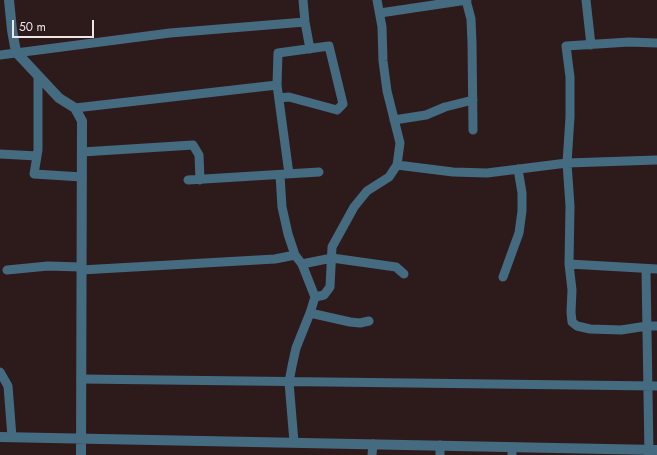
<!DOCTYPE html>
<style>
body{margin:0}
#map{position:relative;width:657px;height:455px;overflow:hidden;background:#2d1b1c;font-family:Jost,sans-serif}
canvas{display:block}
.scale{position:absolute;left:12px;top:20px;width:82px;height:18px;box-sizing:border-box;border:2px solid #f1e4e4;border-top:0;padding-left:5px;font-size:12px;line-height:14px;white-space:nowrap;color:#f1e4e4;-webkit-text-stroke:3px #2d1b1c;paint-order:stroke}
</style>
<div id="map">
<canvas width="657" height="455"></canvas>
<div class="scale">50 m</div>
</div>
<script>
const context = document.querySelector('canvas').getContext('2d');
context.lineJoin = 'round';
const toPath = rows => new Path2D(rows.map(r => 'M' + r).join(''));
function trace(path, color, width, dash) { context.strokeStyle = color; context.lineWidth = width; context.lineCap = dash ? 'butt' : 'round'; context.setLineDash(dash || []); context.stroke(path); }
trace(toPath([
 [303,0,305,22,310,49],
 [377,0,382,27,383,61,387,91,400,143,397,165,453,172,487,173,567,163,657,160],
 [466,0,471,19,472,43,473,130],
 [586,0,591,45],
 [380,13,467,0],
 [657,43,629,42,566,46,570,77,570,117,567,163,570,206,569,264,572,290,571,312,572,322,577,326,590,329,621,330,647,326,657,326],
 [0,55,170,33,305,22],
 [38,77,38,150,34,174,82,177],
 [279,98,289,97,337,110,343,104,329,46,278,53,277,85,289,174],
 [75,108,277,85],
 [394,120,426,115,445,107,473,100],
 [82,152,193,145,199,155,200,180],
 [0,154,37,156],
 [280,175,282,207,288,234,295,255,302,264,315,297],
 [188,180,319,172],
 [302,264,332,258,396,267,404,274],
 [569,264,657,269],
 [646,269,649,455],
 [7,270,48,266,81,267],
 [81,270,275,259,295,255],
 [503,277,519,233,522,211,522,193,518,169],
 [310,313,350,322,360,323,369,321],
 [0,372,8,386,12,437],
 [81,379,657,386],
 [294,442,289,382,292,366,296,348,310,313,315,297,324,295,330,287,332,247,354,207,367,191,389,177,397,165],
 [440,445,440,455],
 [372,455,373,444],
 [512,455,512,447]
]), '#456b81', 9);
trace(toPath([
 [9,0,12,30,16,52,59,98,75,108,82,121,81,455],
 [0,437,657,450]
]), '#456b81', 10);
</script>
